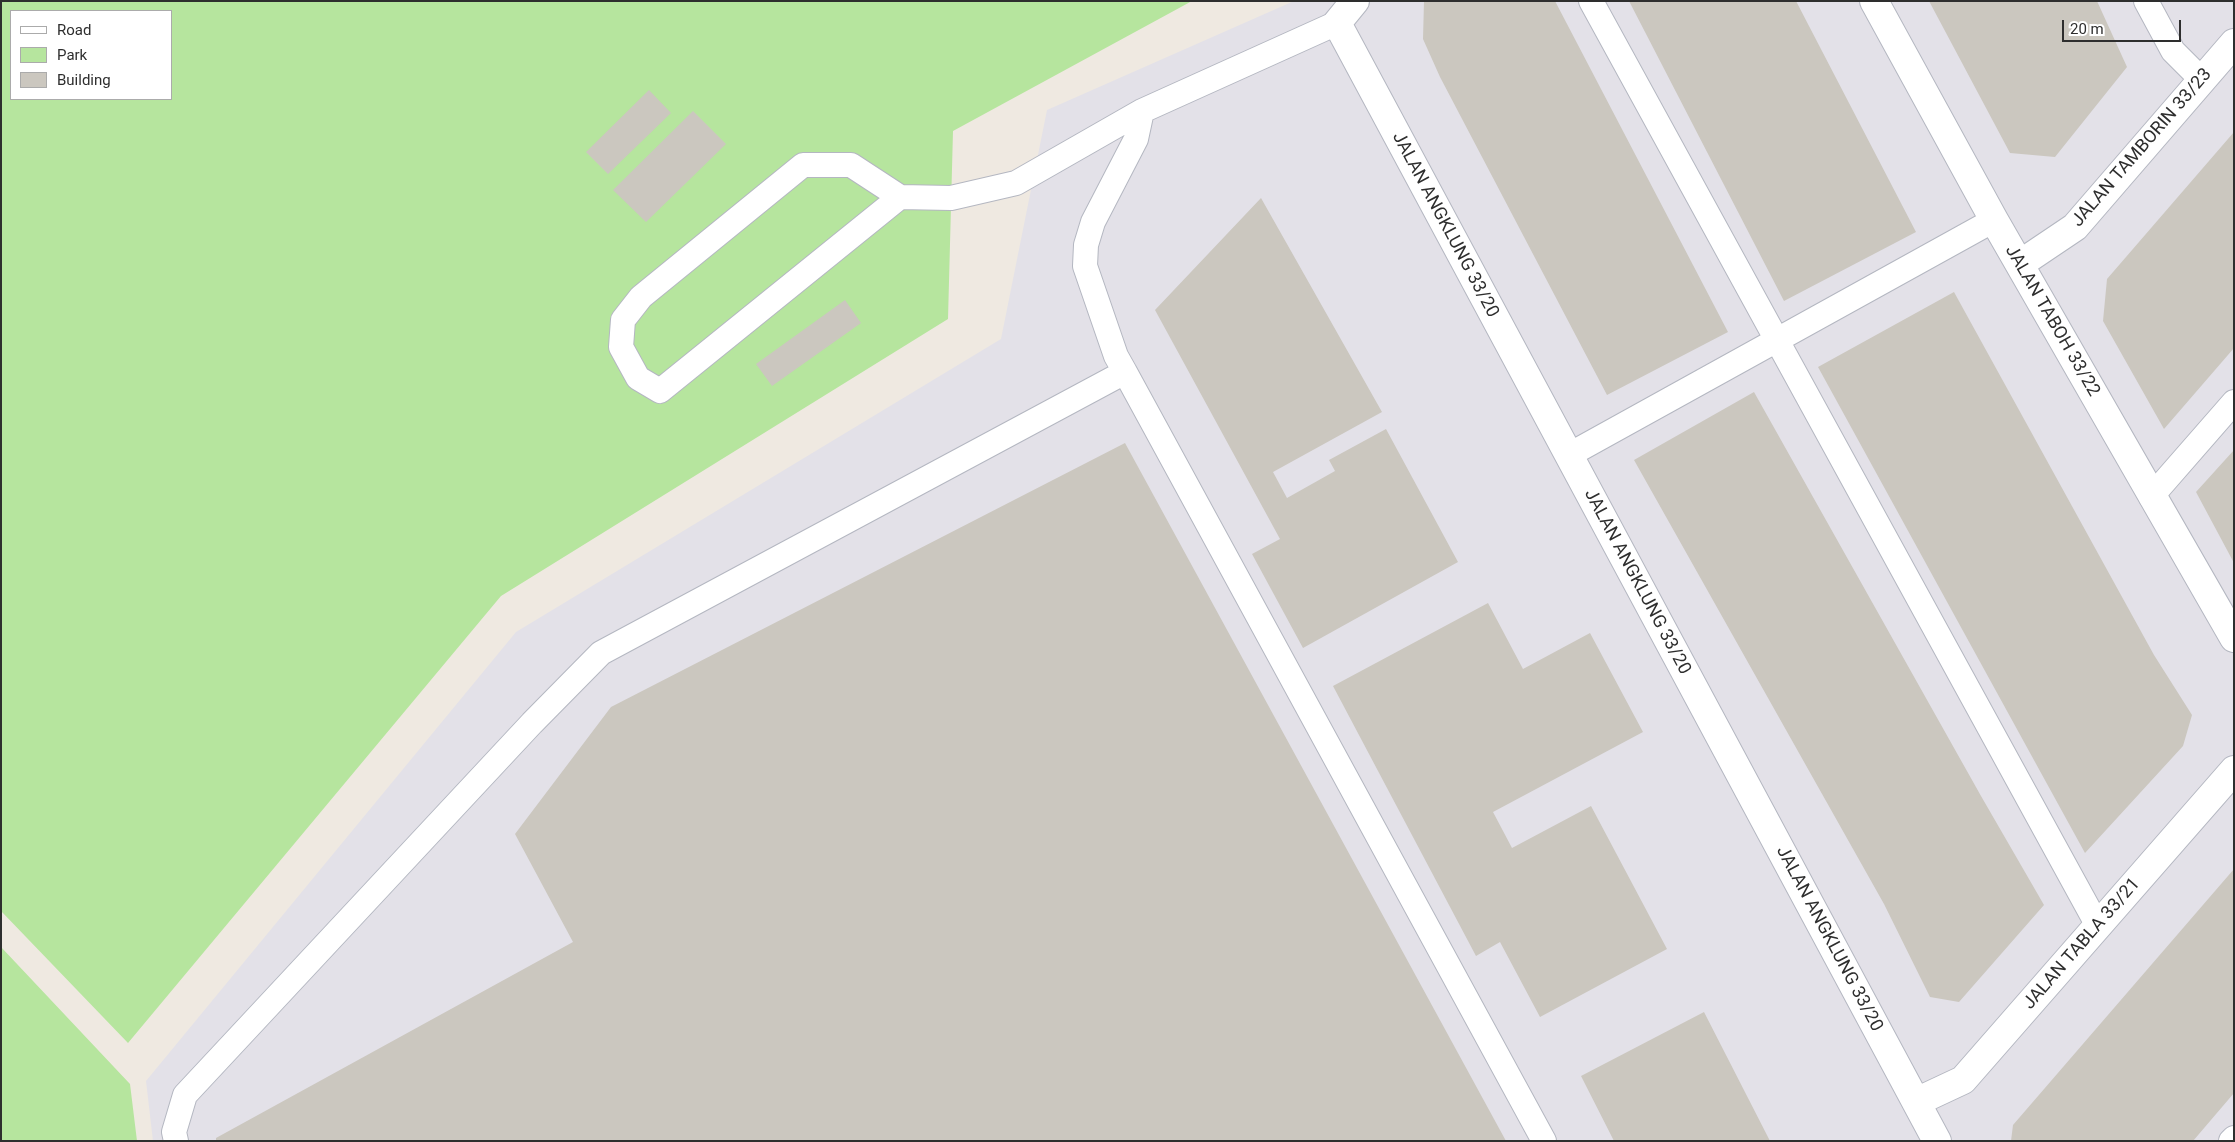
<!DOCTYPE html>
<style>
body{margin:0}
#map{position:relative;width:2235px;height:1142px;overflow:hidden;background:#efe9e1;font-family:Roboto,sans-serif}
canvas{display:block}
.frame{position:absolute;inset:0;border:2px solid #2e2e2e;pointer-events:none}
.legend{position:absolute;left:10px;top:10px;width:162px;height:90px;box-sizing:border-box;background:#fff;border:1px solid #ababab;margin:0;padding:6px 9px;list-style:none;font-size:15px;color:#2e2e2e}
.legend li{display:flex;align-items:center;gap:10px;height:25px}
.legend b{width:25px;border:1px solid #ababab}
.scale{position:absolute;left:2062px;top:20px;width:119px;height:22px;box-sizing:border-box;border:2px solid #2e2e2e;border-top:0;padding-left:6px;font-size:15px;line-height:18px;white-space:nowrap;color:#2e2e2e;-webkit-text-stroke:4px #fff;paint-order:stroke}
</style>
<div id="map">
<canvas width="2235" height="1142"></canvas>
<div class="frame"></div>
<ul class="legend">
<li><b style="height:6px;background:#fff"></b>Road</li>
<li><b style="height:14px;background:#b6e59e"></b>Park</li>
<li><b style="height:14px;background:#cbc7bf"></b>Building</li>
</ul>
<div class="scale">20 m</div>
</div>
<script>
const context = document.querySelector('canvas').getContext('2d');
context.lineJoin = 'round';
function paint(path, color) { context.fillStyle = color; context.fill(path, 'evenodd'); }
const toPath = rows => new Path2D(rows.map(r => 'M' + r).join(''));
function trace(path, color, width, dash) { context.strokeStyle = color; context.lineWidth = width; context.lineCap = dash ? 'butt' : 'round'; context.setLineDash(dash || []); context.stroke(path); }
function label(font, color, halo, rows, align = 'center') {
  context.font = font + ' Roboto,sans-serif'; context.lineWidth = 4; context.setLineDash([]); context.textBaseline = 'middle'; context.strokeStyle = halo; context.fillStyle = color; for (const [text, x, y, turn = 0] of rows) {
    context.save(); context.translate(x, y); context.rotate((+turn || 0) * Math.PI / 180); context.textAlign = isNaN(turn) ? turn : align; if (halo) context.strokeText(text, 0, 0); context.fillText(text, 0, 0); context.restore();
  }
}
paint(toPath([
 [1294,1,2234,1,2234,1141,153,1141,146,1081,516,632,1001,339,1047,110]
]), '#e3e1e8');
paint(toPath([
 [1,1,1192,1,953,131,948,319,501,596,128,1043,1,911],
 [11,11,171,11,171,99,11,99],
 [1,947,130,1084,137,1141,1,1141]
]), '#b6e59e');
paint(toPath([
 [1424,1,1555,1,1728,332,1607,395,1440,77,1423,39],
 [1629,1,1796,1,1916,232,1784,301],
 [1929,1,2097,1,2127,67,2055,157,2010,153],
 [649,90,671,113,608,174,586,152],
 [693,111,726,144,646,222,613,190],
 [2234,132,2234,348,2164,429,2103,321,2107,279],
 [1261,198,1382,412,1273,472,1287,498,1335,471,1329,460,1386,429,1458,562,1303,648,1252,554,1280,539,1155,310],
 [1954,292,2154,655,2192,715,2183,746,2085,853,1818,367],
 [845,300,861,323,772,386,756,364],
 [1754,392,1981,796,2044,905,1959,1002,1930,997,1884,904,1634,460],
 [1125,443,1506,1141,216,1141,216,1138,573,942,515,834,611,707],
 [2234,450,2234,563,2196,492],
 [1488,603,1523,669,1590,633,1643,732,1493,812,1512,848,1591,806,1667,949,1540,1017,1500,942,1476,956,1333,686],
 [2234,869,2234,1093,2193,1141,2011,1141,2013,1125],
 [1704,1012,1770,1141,1614,1141,1581,1076]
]), '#cbc7bf');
const service = toPath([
 [1591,1,2098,926],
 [2146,1,2173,51,2202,80],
 [900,197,660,391,638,378,621,347,623,320,641,297,803,165,851,165,900,197,951,198,1016,183,1142,111,1337,23],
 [1125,372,1116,356,1085,266,1086,245,1093,222,1136,139,1142,111],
 [1569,455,1994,220],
 [2151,497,2234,402],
 [176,1141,174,1132,185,1095,532,723,601,653,1125,372,1544,1141],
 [2231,1141,2234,1138]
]);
const minor = toPath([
 [1355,1,1337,23,1937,1141],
 [1874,1,1994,220,2234,638],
 [2020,264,2075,227,2234,43],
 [1916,1102,1963,1080,2234,770]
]);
trace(service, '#b4b7c1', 26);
trace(minor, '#b4b7c1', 30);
trace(service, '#fff', 24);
trace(minor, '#fff', 28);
label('18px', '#2e2e2e', '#fff', [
 ["JALAN TAMBORIN 33/23",2142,148,-49],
 ["JALAN ANGKLUNG 33/20",1445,225,62],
 ["JALAN TABOH 33/22",2052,321,60],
 ["JALAN ANGKLUNG 33/20",1637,582,62],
 ["JALAN ANGKLUNG 33/20",1829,939,62],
 ["JALAN TABLA 33/21",2082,944,-49]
]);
</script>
